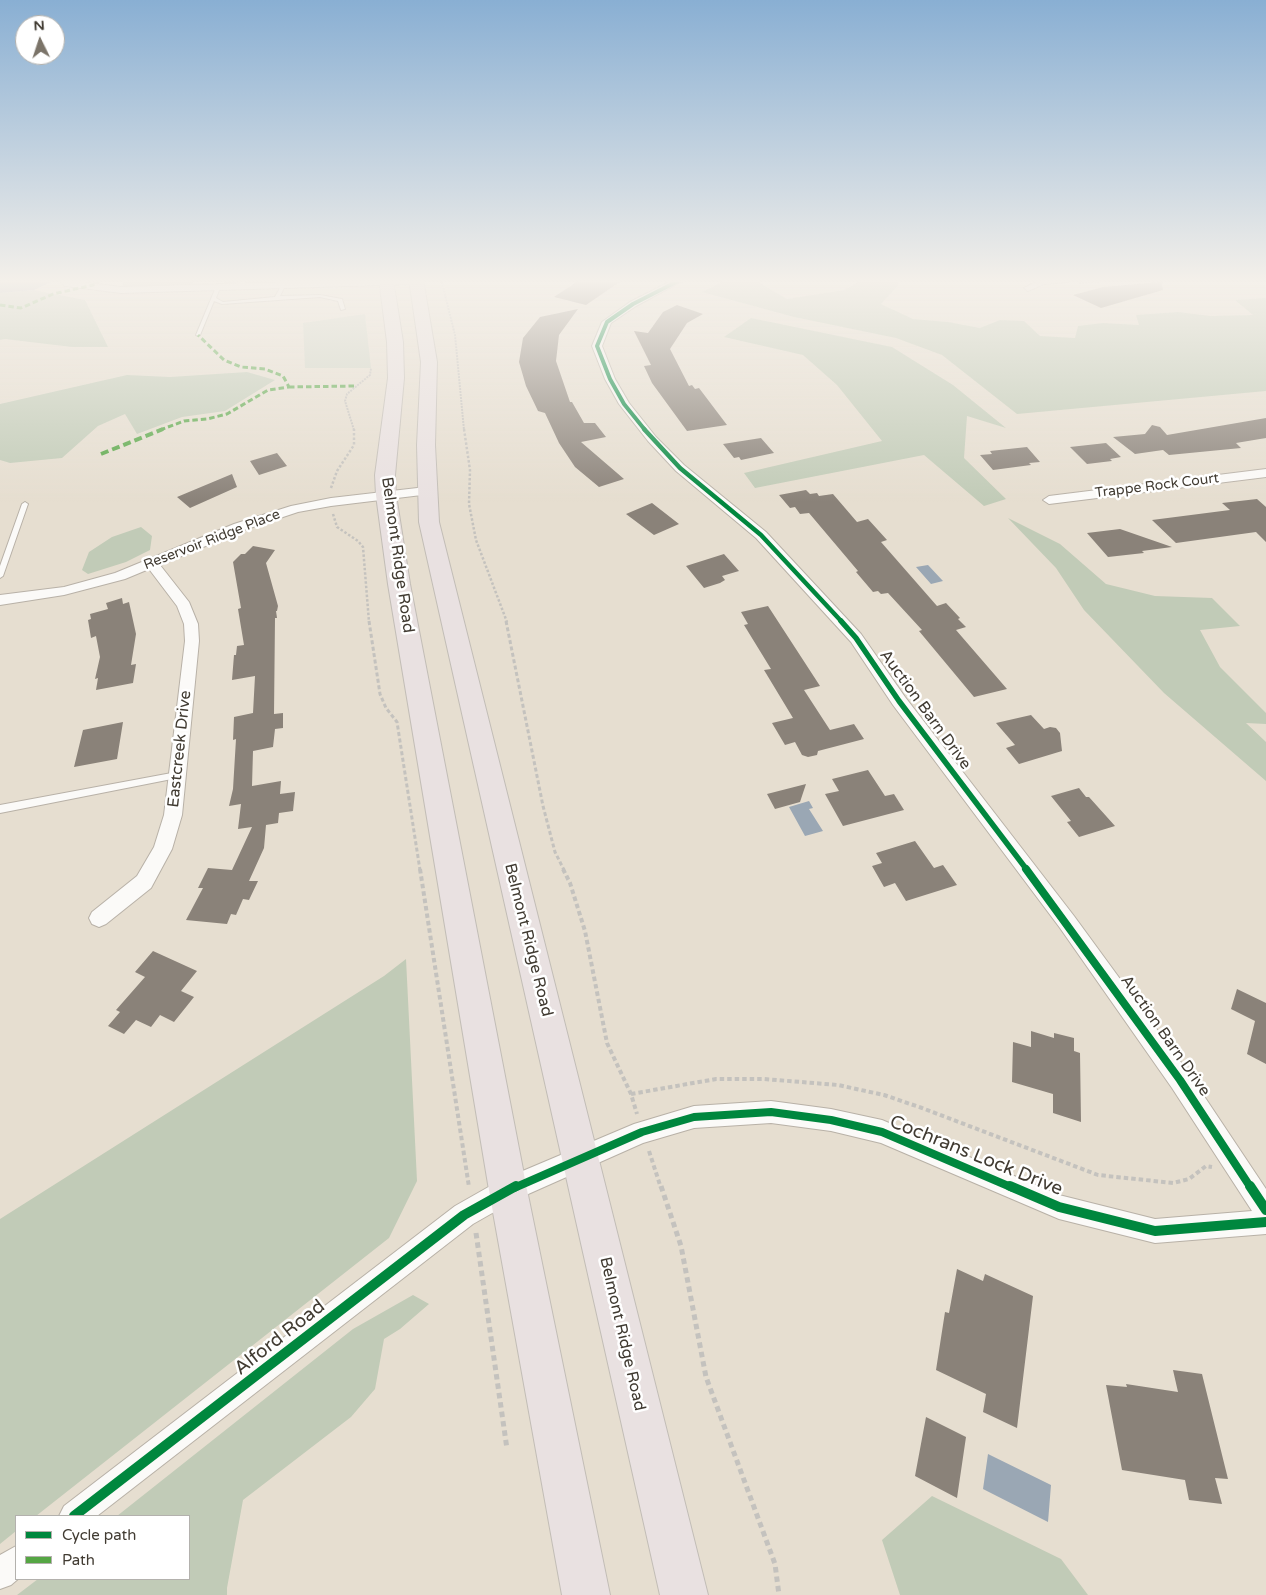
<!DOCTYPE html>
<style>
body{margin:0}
#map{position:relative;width:1266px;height:1595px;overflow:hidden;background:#e6ded0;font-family:"Varela Round",sans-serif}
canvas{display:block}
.legend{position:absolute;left:15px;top:1515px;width:175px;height:65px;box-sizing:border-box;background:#fff;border:1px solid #b3b1ad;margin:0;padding:6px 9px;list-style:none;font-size:15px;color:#413b32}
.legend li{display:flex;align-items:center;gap:10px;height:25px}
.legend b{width:25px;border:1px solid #b3b1ad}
.north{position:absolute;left:15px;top:15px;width:50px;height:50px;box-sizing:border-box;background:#fff;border:1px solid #b3b1ad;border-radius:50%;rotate:356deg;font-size:14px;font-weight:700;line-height:20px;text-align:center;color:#413b32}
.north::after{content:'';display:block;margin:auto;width:18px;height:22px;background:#7b7469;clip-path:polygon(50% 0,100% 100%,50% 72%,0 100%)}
</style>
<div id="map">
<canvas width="1266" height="1595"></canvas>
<ul class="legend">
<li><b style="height:6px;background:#00873e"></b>Cycle path</li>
<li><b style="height:6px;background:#55a644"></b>Path</li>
</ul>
<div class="north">N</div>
</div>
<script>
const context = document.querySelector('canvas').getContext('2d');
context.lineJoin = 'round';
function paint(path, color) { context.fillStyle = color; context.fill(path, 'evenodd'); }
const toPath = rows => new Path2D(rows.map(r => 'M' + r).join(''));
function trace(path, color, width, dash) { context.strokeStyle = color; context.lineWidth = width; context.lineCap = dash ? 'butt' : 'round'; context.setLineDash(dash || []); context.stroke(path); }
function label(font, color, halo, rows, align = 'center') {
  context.font = font + ' "Varela Round",sans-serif'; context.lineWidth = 5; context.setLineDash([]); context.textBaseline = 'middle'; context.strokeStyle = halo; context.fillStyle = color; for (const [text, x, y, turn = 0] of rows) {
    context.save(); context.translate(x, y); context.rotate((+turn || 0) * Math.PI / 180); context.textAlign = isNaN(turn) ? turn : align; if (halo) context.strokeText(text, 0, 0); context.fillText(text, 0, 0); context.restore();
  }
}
paint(toPath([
 [365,314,371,368,305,368,303,323]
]), '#ced4c5');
paint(toPath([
 [114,279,271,279,194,281,185,287,122,287,125,280],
 [728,279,753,279,787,299,844,290,864,279,898,279,898,286,881,304,913,319,948,322,980,328,1000,320,1024,321,1040,336,1075,338,1078,326,1103,323,1139,325,1136,315,1178,312,1210,316,1253,315,1235,300,1266,298,1266,391,1017,414,942,355,896,338,794,317,702,292],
 [34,290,85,300,108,347,72,347,5,339,0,340,0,293],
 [751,318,892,347,953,385,1006,428,967,416,964,458,1006,499,984,506,924,455,755,488,744,473,882,441,837,385,803,355,724,337],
 [247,372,275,380,225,411,182,417,137,434,125,414,98,426,62,458,10,463,0,460,0,404,127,375,170,377],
 [1008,518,1060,544,1106,584,1155,596,1212,598,1240,626,1200,630,1220,667,1266,713,1266,724,1246,723,1266,742,1266,781,1164,693,1084,610,1056,568],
 [141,527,152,536,150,550,126,562,88,574,82,570,89,552,112,537],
 [406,959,417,1181,389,1238,36,1516,16,1516,16,1531,0,1544,0,1219,384,976],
 [413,1295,429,1304,400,1329,384,1339,375,1389,351,1417,243,1500,227,1588,227,1595,17,1595,38,1579,189,1579,189,1516,117,1516,353,1329],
 [932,1496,1061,1559,1088,1595,900,1595,882,1540]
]), '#c1cbb7');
paint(toPath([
 [0,279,58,279,34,290,0,293],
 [928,565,943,581,931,584,916,567],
 [809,801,813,808,809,809,823,831,805,836,789,807],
 [988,1454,1051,1485,1048,1522,983,1489]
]), '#9aa7b4');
paint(toPath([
 [581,279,624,279,586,305,554,297],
 [1162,282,1163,290,1101,308,1073,295,1103,287],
 [677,305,703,314,687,323,670,349,689,386,692,385,695,389,699,388,727,425,687,431,652,383,644,366,651,365,634,331,648,333,663,312],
 [578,309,559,335,556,361,570,402,572,402,584,423,595,423,606,437,581,442,624,479,599,487,575,467,559,443,545,413,538,411,526,386,519,362,523,338,540,317],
 [1266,418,1266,438,1236,443,1241,448,1169,455,1163,450,1135,454,1113,437,1145,434,1152,425,1160,427,1167,435],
 [761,438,774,453,741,460,739,457,734,458,723,444],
 [1106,443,1121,457,1110,459,1112,461,1087,464,1070,447],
 [1027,447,1040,462,1029,463,1031,465,993,470,980,455,992,454,990,451],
 [277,453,287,466,259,475,250,461],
 [232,474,237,487,190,508,177,497],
 [806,490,810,494,817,493,819,496,833,494,857,522,868,519,887,540,881,542,937,606,946,603,960,618,958,619,966,627,956,630,1007,689,974,697,919,631,922,630,888,593,881,594,878,591,873,592,856,572,858,571,809,513,800,514,795,507,790,508,779,495],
 [1257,499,1266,507,1266,542,1256,532,1176,543,1152,520,1230,510,1222,503],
 [652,503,679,524,654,535,626,514],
 [1120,529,1172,547,1142,551,1144,553,1108,557,1087,533],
 [253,546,275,550,266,563,278,606,277,611,276,611,277,618,275,618,274,714,283,713,283,728,275,729,273,747,253,751,252,786,281,781,280,794,295,792,293,811,279,813,278,823,266,825,264,848,249,881,258,881,249,900,243,899,236,915,231,914,227,924,186,920,203,888,198,888,208,868,232,870,252,827,238,829,241,804,229,806,233,789,236,739,233,740,234,717,253,713,255,676,232,680,234,655,236,655,237,646,244,645,238,609,241,608,233,562,241,554,245,554],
 [724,554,739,571,722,576,725,580,720,583,704,588,686,566],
 [122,598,123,604,129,602,136,634,131,665,136,664,133,683,96,690,98,678,95,679,100,657,96,636,91,638,88,620,91,619,90,614,108,609,106,603],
 [768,606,820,686,804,690,830,730,854,724,864,739,818,751,817,755,808,757,802,755,795,742,785,745,772,723,793,718,764,670,771,669,744,625,748,624,741,612],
 [1031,715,1044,729,1050,727,1056,728,1060,733,1062,751,1019,764,1006,748,1015,745,996,723],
 [123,722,117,759,74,767,83,730],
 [868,770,885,796,894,794,904,810,843,826,825,794,839,791,832,779],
 [806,784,800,802,775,809,767,794],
 [1079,788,1086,797,1089,797,1115,826,1079,837,1067,822,1071,821,1051,796],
 [915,841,934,868,943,865,957,885,906,901,895,883,884,887,872,866,882,863,876,853],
 [153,951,197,971,181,991,194,997,174,1022,160,1015,151,1027,136,1020,124,1034,108,1026,120,1012,116,1010,145,977,135,972],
 [1237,989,1266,1003,1266,1064,1247,1054,1255,1021,1231,1009],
 [1031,1031,1054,1038,1054,1033,1074,1038,1074,1051,1080,1053,1081,1122,1053,1113,1053,1094,1012,1082,1013,1042,1031,1047],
 [957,1269,983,1281,985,1274,1033,1296,1017,1428,983,1412,986,1394,936,1370,945,1312,949,1313],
 [1173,1370,1202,1374,1228,1479,1215,1478,1222,1504,1189,1500,1185,1480,1122,1470,1106,1385,1127,1387,1126,1384,1178,1392],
 [926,1417,966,1437,957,1498,915,1476]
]), '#8a8279');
const service = toPath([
 [283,285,285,286,280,296,320,295,342,299,345,309,341,310,338,301,320,297,222,304,214,301,200,335,198,336,196,335,216,287,220,288,216,298,223,302,275,297,281,286,283,285],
 [25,502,28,504,3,576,0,578,0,566,22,504,25,502],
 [177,772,181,775,177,778,0,813,0,805,177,772]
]);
const minor = toPath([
 [390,279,419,279,420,281,416,284,121,293,65,286,61,283,65,280,121,287,390,279],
 [675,279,686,279,636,306,611,323,602,346,615,379,629,403,656,437,684,465,766,532,861,634,905,697,1074,916,1188,1072,1266,1189,1266,1234,1155,1243,1059,1219,881,1143,831,1131,771,1123,694,1128,643,1143,517,1199,473,1224,97,1516,59,1516,64,1506,455,1206,499,1181,634,1124,694,1106,771,1101,831,1109,882,1120,1059,1195,1155,1219,1252,1211,1172,1088,1060,928,893,705,851,642,756,538,676,471,648,441,619,404,605,379,592,346,602,322,630,302,675,279],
 [1042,279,1071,279,1067,282,1044,284,1028,291,1024,288,1042,279],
 [1266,469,1266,477,1049,504,1043,500,1049,496,1266,469],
 [426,487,432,491,430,494,331,506,298,512,244,530,160,565,189,602,198,624,199,641,182,815,172,849,151,888,106,924,99,927,92,924,89,918,92,912,137,876,154,847,164,815,185,641,184,624,177,606,149,569,125,579,64,595,0,605,0,595,64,587,115,573,234,524,291,506,331,498,426,487],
 [16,1546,16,1579,18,1579,11,1585,0,1589,0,1555,16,1546]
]);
const primary = toPath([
 [379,279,393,279,403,342,404,378,395,475,396,495,410,584,527,1190,610,1595,562,1595,489,1190,388,584,376,495,375,475,388,378,387,342,379,279],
 [409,279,423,279,437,362,435,445,439,522,708,1595,660,1595,419,522,417,445,421,362,409,279]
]);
trace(service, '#b8b1a7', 2);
trace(minor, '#b8b1a7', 2);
trace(primary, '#c2bdb6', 2);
trace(toPath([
 [441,279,455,335,464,430],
 [1079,283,1120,279],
 [354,430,345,401,347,394,370,375,371,368]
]), '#c4c2be', 2, [2, 1]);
trace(toPath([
 [464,429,470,470,469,504,476,540,507,622],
 [331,488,337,471,354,445,354,429],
 [333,514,337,527,358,541,363,547,369,622]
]), '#c4c2be', 2.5, [2.5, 2]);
trace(toPath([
 [369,621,380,694,386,708,397,722,420,870],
 [506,621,543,806,555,852,564,870]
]), '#c4c2be', 3, [4, 2.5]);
trace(toPath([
 [420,869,469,1187],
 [563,869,570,883,585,931,607,1043,631,1094,637,1114],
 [631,1094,716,1079,764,1079,838,1085,884,1095,922,1108,1098,1175,1173,1183,1189,1179,1206,1166,1212,1167],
 [649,1151,661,1188]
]), '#c4c2be', 4, [4.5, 3]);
trace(toPath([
 [661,1186,681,1246,706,1377,775,1564,779,1595],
 [476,1233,507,1449]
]), '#c4c2be', 5, [5.5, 4]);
paint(service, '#fbfaf8');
paint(minor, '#fbfaf8');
paint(primary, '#e9e1e1');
trace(toPath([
 [0,305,21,308,53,294,93,285,102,279],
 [289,387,356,386],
 [160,430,184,421,207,419,227,414,268,390,289,387,283,376,265,369,241,367,224,360,198,335]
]), '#55a644', 3, [5.5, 3]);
trace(toPath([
 [101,454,163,429]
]), '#55a644', 4, [8, 4]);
trace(toPath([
 [645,430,624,404,610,379,597,346,607,322,633,304,682,279]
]), '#00873e', 4);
trace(toPath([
 [644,429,680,468,761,535,842,622]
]), '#00873e', 4.5);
trace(toPath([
 [841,621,856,638,899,701,1027,870]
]), '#00873e', 5.5);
trace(toPath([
 [1026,869,1180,1080,1251,1188],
 [514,1188,642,1132,694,1117,771,1112,831,1120,882,1132,1013,1188]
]), '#00873e', 8);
trace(toPath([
 [1010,1186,1059,1207,1155,1231,1266,1222],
 [1250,1186,1266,1210],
 [74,1516,464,1215,516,1186]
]), '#00873e', 10);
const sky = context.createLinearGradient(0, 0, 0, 502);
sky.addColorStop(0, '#89afd3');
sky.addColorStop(0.56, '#f4f0ea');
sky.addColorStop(1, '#f4f0ea00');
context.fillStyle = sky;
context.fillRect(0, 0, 1266, 502);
label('14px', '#413b32', '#fff', [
 ["Trappe Rock Court",1157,486,-7],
 ["Reservoir Ridge Place",212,540,-21]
]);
label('16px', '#413b32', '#fff', [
 ["Belmont Ridge Road",397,555,82],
 ["Auction Barn Drive",925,710,54],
 ["Eastcreek Drive",180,749,-84],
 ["Belmont Ridge Road",528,940,76],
 ["Auction Barn Drive",1165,1036,55],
 ["Belmont Ridge Road",622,1334,77]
]);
label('19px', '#413b32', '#fff', [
 ["Cochrans Lock Drive",976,1156,22],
 ["Alford Road",280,1338,-38]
]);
</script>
